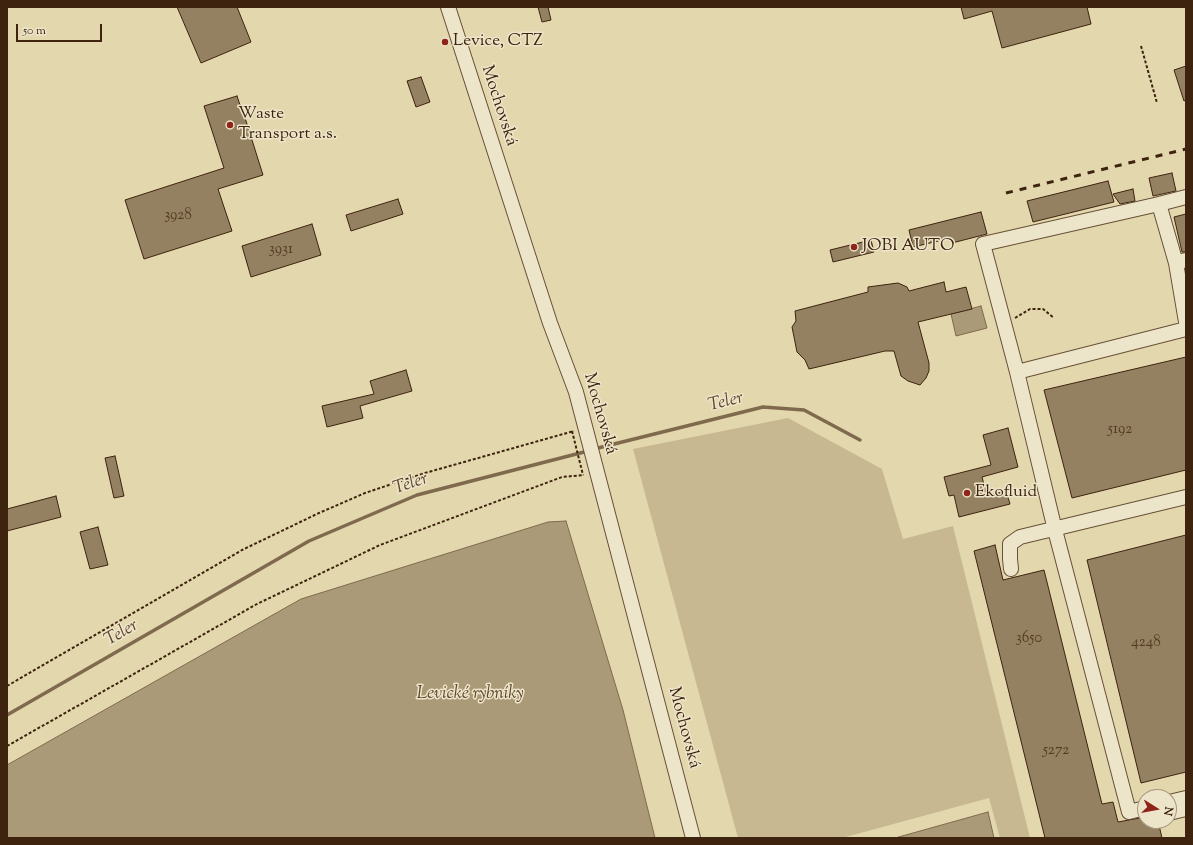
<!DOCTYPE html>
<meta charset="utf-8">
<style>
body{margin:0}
#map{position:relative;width:1193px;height:845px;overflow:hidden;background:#e3d7ad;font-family:"Sorts Mill Goudy",serif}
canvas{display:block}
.frame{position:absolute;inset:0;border:8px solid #3e230e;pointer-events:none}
.north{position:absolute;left:1137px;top:789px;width:40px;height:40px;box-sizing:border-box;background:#ede5ca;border:1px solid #a7977f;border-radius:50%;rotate:101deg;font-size:11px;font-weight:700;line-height:16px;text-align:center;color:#3e230e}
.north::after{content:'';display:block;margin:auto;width:14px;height:18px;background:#8f2418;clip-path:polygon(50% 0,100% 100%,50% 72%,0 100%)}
.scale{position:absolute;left:16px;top:24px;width:86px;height:18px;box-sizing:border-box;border:2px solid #3e230e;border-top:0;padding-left:5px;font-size:12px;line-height:14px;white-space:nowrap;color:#3e230e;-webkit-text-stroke:3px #ede5ca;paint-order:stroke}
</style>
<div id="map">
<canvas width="1193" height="845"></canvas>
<div class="frame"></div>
<div class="north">N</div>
<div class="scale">50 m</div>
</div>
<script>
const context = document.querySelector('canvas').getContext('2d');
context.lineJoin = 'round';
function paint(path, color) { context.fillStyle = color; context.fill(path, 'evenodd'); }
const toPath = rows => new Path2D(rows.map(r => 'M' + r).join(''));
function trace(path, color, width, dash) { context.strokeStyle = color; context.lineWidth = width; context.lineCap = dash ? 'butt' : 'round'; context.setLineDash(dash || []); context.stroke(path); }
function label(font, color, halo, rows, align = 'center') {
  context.font = font + ' "Sorts Mill Goudy",serif'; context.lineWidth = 3; context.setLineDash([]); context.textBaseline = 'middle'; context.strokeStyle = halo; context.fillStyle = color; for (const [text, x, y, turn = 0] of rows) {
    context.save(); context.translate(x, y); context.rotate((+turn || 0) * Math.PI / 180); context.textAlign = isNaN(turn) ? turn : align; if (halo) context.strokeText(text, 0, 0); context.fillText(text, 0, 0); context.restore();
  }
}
paint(toPath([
 [788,418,882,469,903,539,953,526,1030,838,1000,838,989,798,842,838,738,838,633,449]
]), '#c7b892');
const water = toPath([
 [981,306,987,328,956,336,951,314,981,306],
 [566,521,623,710,655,838,7,838,7,765,301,599,548,522,566,521],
 [988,812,994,838,895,838,988,812]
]);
paint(water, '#ab9a77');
trace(water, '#7f6a4d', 1);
trace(toPath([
 [594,449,763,407,804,410,860,440],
 [7,715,309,541,417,495,588,451]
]), '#7f6a4d', 3.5);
const building = toPath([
 [177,7,237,7,251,42,201,63,177,7],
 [538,7,548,7,551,20,542,22,538,7],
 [961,7,1087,7,1091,24,1002,48,992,11,964,19,961,7],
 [1186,66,1186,100,1184,101,1174,70,1186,66],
 [421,77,430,102,416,107,407,81,421,77],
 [237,96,240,105,241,105,263,175,218,189,232,231,144,259,125,200,224,168,204,106,237,96],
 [1172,173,1176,191,1153,196,1149,178,1172,173],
 [1108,181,1114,202,1033,222,1027,201,1108,181],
 [1133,189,1135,201,1120,204,1113,194,1133,189],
 [398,199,403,214,351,231,346,215,398,199],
 [981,212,987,234,952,243,951,238,913,247,909,230,981,212],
 [1186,214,1186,252,1182,252,1174,217,1186,214],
 [312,224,321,255,251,277,242,246,312,224],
 [871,240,874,252,833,262,830,250,871,240],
 [944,282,946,292,966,287,972,309,918,322,929,363,929,371,926,378,920,385,908,381,901,376,894,351,885,351,809,369,805,360,797,352,792,327,796,321,795,311,868,292,868,287,898,283,907,287,909,291,944,282],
 [1186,357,1186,470,1072,498,1044,390,1186,357],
 [406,370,412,391,360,406,363,418,327,427,322,406,374,394,370,381,406,370],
 [1008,428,1018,467,982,477,987,496,1006,491,1010,504,959,517,954,495,949,496,944,477,991,465,983,435,1008,428],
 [115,456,124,496,114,498,105,458,115,456],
 [56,496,61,517,7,531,7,509,56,496],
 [98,527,108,565,90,569,80,532,98,527],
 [1186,535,1186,772,1141,783,1087,560,1186,535],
 [995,545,1003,580,1044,570,1102,804,1113,802,1118,822,1145,817,1145,821,1158,821,1162,838,1045,838,974,551,995,545]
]);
paint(building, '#948161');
trace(building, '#3e230e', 1);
const minor = toPath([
 [448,7,550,323,576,392,693,838],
 [1186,260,1176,263,1186,322],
 [1176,263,1159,204,1186,197],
 [1017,372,1186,329],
 [1011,569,1010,559,1010,544,1020,537,1186,497],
 [1169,802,1186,798],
 [1145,808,1129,812,1055,530,1017,372,983,244,1159,204],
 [1169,813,1186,809]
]);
trace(minor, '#675036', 16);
trace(toPath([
 [1141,46,1157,103],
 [1015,318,1030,309,1043,309,1054,318],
 [572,431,583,475],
 [7,686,242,550,319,513,365,493,425,473,574,431],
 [7,746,257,604,380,545,562,477,584,475]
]), '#3e230e', 2, [3, 2]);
trace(minor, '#ede5ca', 14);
trace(toPath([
 [1006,193,1186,149]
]), '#3e230e', 3, [7, 7]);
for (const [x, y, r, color] of [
 [445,42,4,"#8f2418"],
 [230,125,4,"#8f2418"],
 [854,247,4,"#8f2418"],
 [967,493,4,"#8f2418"]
]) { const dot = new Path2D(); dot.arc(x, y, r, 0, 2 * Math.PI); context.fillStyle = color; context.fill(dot); trace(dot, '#ede5ca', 1.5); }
label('15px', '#543a23', null, [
 ["3928",178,216],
 ["3931",281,250],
 ["5192",1120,430],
 ["3650",1029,639],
 ["4248",1146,643],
 ["5272",1056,751]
]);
label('17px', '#3e230e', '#ede5ca', [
 ["Levice, CTZ",453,42],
 ["Waste",238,115],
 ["Transport a.s.",238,135],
 ["JOBI AUTO",862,247],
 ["Ekofluid",975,493]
], 'left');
label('17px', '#3e230e', '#ede5ca', [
 ["Mochovská",498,106,72],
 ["Mochovská",599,414,74],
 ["Mochovská",683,728,75]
]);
label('italic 18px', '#5f472e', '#ede5ca', [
 ["Teler",726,403,-14],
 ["Teler",411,485,-19],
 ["Teler",122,634,-30],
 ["Levické rybníky",470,695]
]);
</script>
